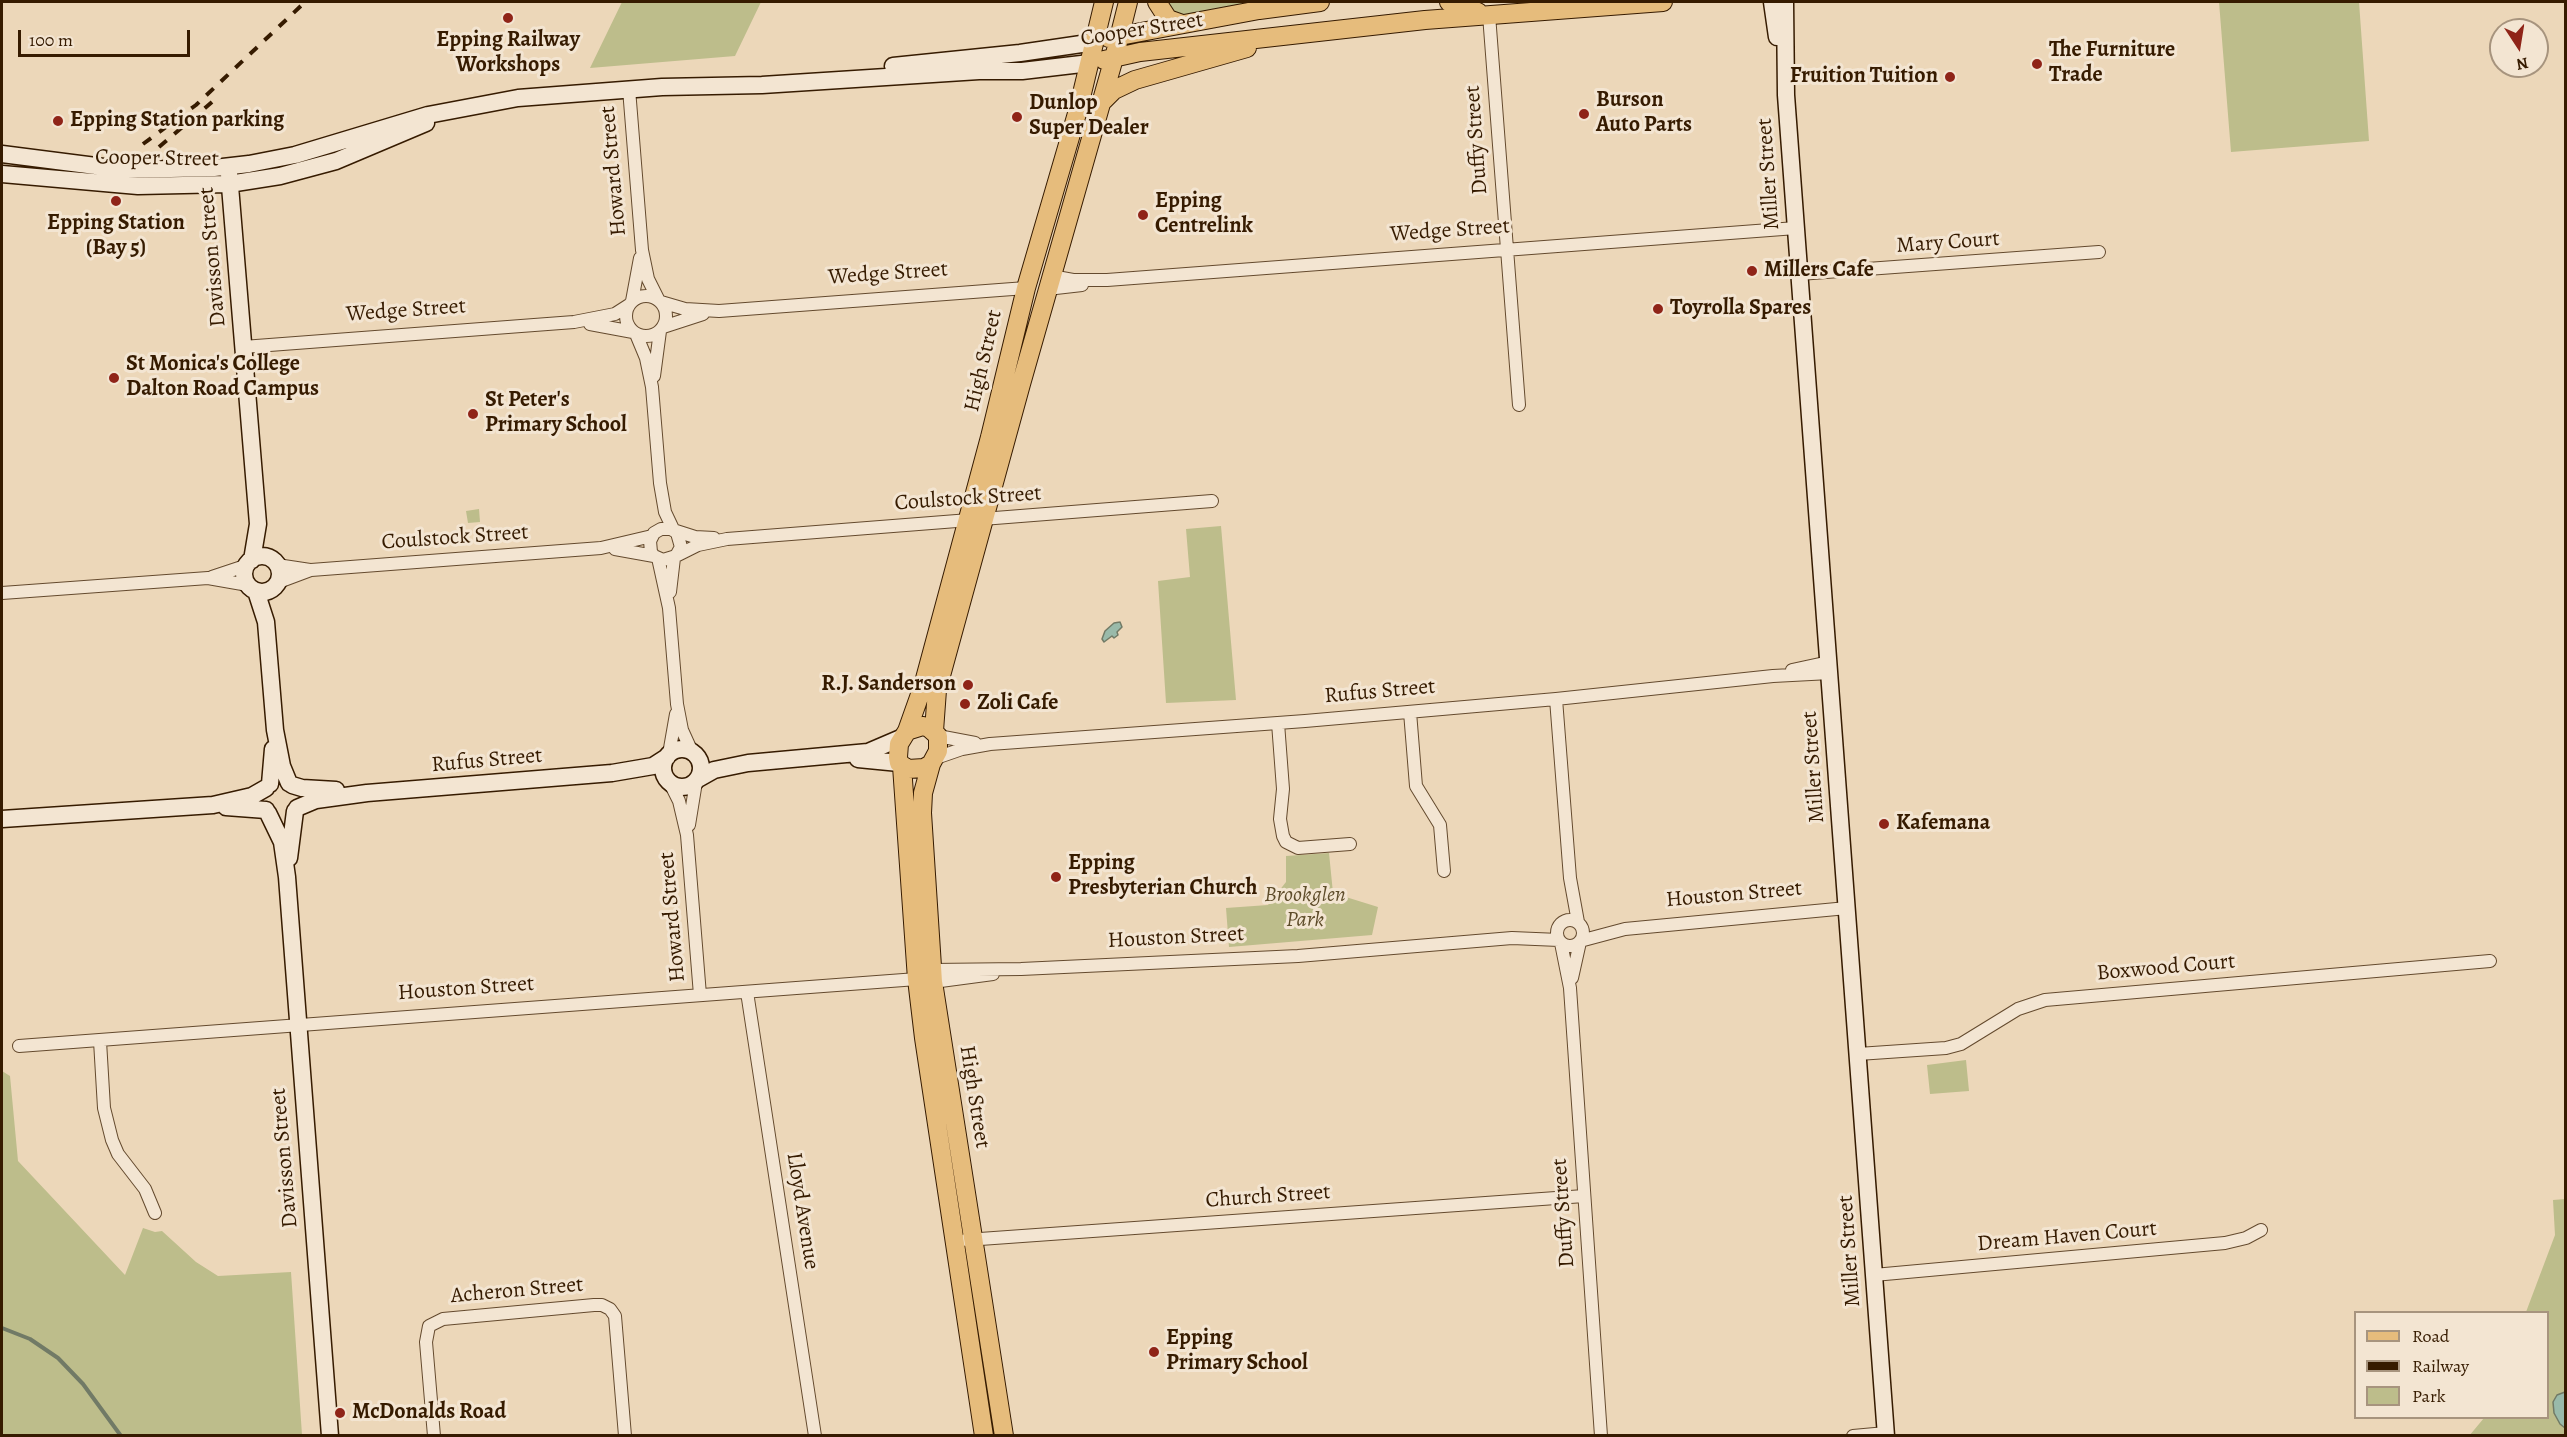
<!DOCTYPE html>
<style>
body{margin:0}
#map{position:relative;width:2567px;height:1437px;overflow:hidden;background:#ecd7b9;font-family:Alegreya,serif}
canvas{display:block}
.frame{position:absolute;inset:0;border:3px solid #361b00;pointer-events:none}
.legend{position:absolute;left:2354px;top:1311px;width:195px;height:108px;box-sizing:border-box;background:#f3e5d2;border:2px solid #a7947e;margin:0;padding:8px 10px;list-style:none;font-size:18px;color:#361b00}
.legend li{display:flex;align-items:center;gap:12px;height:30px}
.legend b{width:30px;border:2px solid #a7947e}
.north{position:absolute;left:2489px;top:18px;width:60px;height:60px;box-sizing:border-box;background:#f3e5d2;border:2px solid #a7947e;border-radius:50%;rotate:168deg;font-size:16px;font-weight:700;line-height:24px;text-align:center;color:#361b00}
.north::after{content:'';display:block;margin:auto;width:21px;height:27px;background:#8f2418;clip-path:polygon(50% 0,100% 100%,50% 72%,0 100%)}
.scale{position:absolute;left:18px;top:30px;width:172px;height:27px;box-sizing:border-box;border:3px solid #361b00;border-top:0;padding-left:8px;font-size:18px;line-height:21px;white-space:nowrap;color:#361b00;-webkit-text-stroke:4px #f3e5d2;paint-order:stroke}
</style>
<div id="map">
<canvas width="2567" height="1437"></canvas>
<div class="frame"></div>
<ul class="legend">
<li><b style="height:8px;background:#e6bc7c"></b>Road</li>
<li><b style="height:8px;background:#361b00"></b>Railway</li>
<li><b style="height:16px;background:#bdbd8b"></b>Park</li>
</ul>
<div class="north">N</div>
<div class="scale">100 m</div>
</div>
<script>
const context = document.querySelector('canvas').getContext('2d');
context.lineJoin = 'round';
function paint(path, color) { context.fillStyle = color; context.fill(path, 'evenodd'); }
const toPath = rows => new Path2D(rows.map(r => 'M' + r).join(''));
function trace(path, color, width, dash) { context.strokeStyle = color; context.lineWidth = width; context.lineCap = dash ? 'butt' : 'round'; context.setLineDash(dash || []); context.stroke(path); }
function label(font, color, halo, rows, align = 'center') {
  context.font = font + ' Alegreya,serif'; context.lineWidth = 6; context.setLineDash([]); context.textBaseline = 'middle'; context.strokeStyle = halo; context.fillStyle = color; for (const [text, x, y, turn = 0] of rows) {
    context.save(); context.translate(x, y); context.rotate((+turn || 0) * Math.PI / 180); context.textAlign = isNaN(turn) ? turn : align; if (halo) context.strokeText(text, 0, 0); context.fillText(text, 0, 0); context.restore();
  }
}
paint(toPath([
 [622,2,761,2,735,56,590,68],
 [1162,2,1257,2,1181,15,1168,13],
 [2219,2,2359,2,2369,141,2231,152],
 [479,509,480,522,468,523,466,511],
 [1221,526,1236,700,1166,703,1158,581,1190,577,1186,529],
 [1329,853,1333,893,1378,907,1372,935,1229,947,1226,908,1268,905,1286,882,1286,856],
 [1966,1060,1969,1091,1930,1094,1927,1065],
 [2,1071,10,1076,18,1161,125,1275,143,1228,155,1232,162,1231,196,1262,218,1276,291,1272,302,1435,5,1436,2,1432],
 [2565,1199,2565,1435,2469,1436,2484,1418,2548,1418,2548,1312,2526,1312,2555,1235,2553,1200]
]), '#bdbd8b');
const water = toPath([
 [1120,622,1122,627,1117,632,1118,635,1114,638,1112,636,1104,642,1102,639,1105,631,1114,623,1120,622],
 [2565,1392,2566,1392,2565,1428,2560,1424,2554,1413,2553,1402,2557,1395,2565,1392]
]);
paint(water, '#99baaa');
trace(water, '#717a66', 1.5);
trace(toPath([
 [2,1328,30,1339,58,1358,83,1384,121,1436]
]), '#717a66', 4);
const street = toPath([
 [1489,15,1519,405],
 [629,89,642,250,648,279,658,299],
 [1799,274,2099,252],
 [1051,276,1073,280,1107,280,1796,228],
 [1047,289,1082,285],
 '626 316a20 20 0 1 1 40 0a20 20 0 1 1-40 0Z',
 [632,301,640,258],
 [661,302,685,309,719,311,1026,288],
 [590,324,633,332],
 [663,327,703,314],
 [636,334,646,358,652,387,660,483,665,512,674,531],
 [243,347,574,322,615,314,629,305],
 [654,376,660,331],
 [677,533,681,547,676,556,663,560,654,556,651,552,650,541,654,533,661,529,670,529,695,537,714,538],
 [615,549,654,556],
 [676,556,698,545,727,539,1212,501],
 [658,558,669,608,677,704,682,730,692,752],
 [277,565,310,570],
 [212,577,248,565],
 [279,582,311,570,601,548,652,536],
 [670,592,674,558],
 [2,593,208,578,248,585],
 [1792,670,1829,662],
 [1556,699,1570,878,1578,922],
 [1410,712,1416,786,1440,825,1444,871],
 [1278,723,1283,789,1280,819,1283,836,1286,842,1298,848,1350,844],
 [938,736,975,743],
 [669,754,676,714],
 [936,758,962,749,990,744,1305,721,1556,699,1773,676,1830,673],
 [670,783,679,801,687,835,700,995],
 [689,825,696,782],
 '1557 933a13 13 0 1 1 26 0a13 13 0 1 1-26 0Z',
 [1580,941,1625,929,1847,908],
 [1561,943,1570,988,1601,1436],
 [932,970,1021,969,1298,956,1512,938,1559,940],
 [1572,978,1580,942],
 [933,982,993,974],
 [747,992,815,1436],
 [100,1041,104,1108,112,1140,118,1154,145,1189,155,1213],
 [19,1046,917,979],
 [1858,1054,1946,1048,1961,1044,2018,1009,2045,1000,2490,961],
 [966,1240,1584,1196],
 [1874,1275,2225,1243,2246,1238,2261,1230],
 [434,1436,426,1342,429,1326,443,1319,594,1305,602,1305,610,1309,615,1316,625,1436],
 [1853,1436,1886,1433]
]);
const secondary = toPath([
 [1772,2,1777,37],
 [1785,2,1786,95,1886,1436],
 [893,66,1020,53,1095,42],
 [2,154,127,170,214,168,249,164,295,155,428,115,518,98,662,87,762,85,979,71,1022,71,1090,63],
 [2,174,138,186,229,184,280,176,336,161,426,123],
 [229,174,258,524,252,560],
 '244 574a18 18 0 1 1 36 0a18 18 0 1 1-36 0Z',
 [256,591,266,622,275,730,282,766,289,783],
 '663 768a19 19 0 1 1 38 0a19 19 0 1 1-38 0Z',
 [858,759,899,763],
 [698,779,714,770,748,763,868,752,903,737],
 [270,784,273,749],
 [292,785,302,788,336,790],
 [226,807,266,810],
 [297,808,316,800,367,793,612,773,653,766,667,757],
 [268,813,282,842,287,877,330,1436],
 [2,819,213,805,252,796,266,788],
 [289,858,295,811]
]);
const primary = toPath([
 [1157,2,1168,19,1182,24],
 [1449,2,1478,12],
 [1109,38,1259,10,1320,2],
 [1104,60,1140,52,1425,20,1663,2],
 [1101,103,1114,90,1135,80,1247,48],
 [923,726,929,728,938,736,938,751,931,764,924,768,908,769,899,763,898,757,899,744,907,731,923,726],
 [907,731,923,686,990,437,1026,288,1078,110,1104,2],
 [934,731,937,690,1021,384,1114,58,1128,2],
 [931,764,923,793,922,813,933,982,1004,1436],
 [902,766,917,979,924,1038,984,1436]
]);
trace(street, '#644a2e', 14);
trace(secondary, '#361b00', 19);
trace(primary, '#361b00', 20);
trace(street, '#f3e5d2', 12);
trace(secondary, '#f3e5d2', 16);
trace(primary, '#e6bc7c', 18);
trace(toPath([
 [143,144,196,105,305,2],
 [159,147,212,102]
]), '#361b00', 4, [10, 10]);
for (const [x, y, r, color] of [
 [508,18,6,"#8f2418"],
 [2037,64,6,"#8f2418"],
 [1950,77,6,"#8f2418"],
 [1584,114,6,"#8f2418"],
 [1017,117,6,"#8f2418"],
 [58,121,6,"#8f2418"],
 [116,201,6,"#8f2418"],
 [1143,215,6,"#8f2418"],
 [1752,271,6,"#8f2418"],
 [1658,309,6,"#8f2418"],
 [114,378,6,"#8f2418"],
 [473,414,6,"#8f2418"],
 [968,685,6,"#8f2418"],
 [965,704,6,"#8f2418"],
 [1884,824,6,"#8f2418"],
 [1056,877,6,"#8f2418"],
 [1154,1352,6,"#8f2418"],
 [340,1413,6,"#8f2418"]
]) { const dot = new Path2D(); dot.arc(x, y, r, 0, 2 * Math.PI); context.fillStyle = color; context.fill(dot); trace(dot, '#f3e5d2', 2); }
label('22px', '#361b00', '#f3e5d2', [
 ["Cooper Street",1142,30,-9],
 ["Duffy Street",1477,140,-94],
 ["Cooper Street",157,159,1],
 ["Howard Street",614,171,-95],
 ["Miller Street",1769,174,-94],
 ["Wedge Street",1450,231,-4],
 ["Mary Court",1948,243,-4],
 ["Davisson Street",213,257,-95],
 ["Wedge Street",888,274,-4],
 ["Wedge Street",406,311,-4],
 ["High Street",984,361,-77],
 ["Coulstock Street",968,499,-4],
 ["Coulstock Street",455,538,-4],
 ["Rufus Street",1380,692,-5],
 ["Rufus Street",487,761,-5],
 ["Miller Street",1814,767,-94],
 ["Houston Street",1734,895,-5],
 ["Howard Street",673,917,-95],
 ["Houston Street",1176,938,-3],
 ["Boxwood Court",2166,968,-5],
 ["Houston Street",466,989,-4],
 ["High Street",974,1097,81],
 ["Davisson Street",285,1158,-95],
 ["Church Street",1268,1197,-4],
 ["Lloyd Avenue",802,1211,81],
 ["Duffy Street",1564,1213,-94],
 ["Dream Haven Court",2067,1237,-5],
 ["Miller Street",1850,1251,-94],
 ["Acheron Street",517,1291,-5]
]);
label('bold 22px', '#361b00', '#f3e5d2', [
 ["Epping Railway",508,41,"center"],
 ["Workshops",508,66,"center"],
 ["The Furniture",2049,51],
 ["Trade",2049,76],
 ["Fruition Tuition",1938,77,"right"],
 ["Burson",1596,101],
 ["Auto Parts",1596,126],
 ["Dunlop",1029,104],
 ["Super Dealer",1029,129],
 ["Epping Station parking",70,121],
 ["Epping",1155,202],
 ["Centrelink",1155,227],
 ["Epping Station",116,224,"center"],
 ["(Bay 5)",116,249,"center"],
 ["Millers Cafe",1764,271],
 ["Toyrolla Spares",1670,309],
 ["St Monica's College",126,365],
 ["Dalton Road Campus",126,390],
 ["St Peter's",485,401],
 ["Primary School",485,426],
 ["R.J. Sanderson",956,685,"right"],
 ["Zoli Cafe",977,704],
 ["Kafemana",1896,824],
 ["Epping",1068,864],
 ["Presbyterian Church",1068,889],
 ["Epping",1166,1339],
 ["Primary School",1166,1364],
 ["McDonalds Road",352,1413]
], 'left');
label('italic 22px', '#5e4c2a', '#f3e5d2', [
 ["Brookglen",1305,896],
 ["Park",1305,921]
]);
</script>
